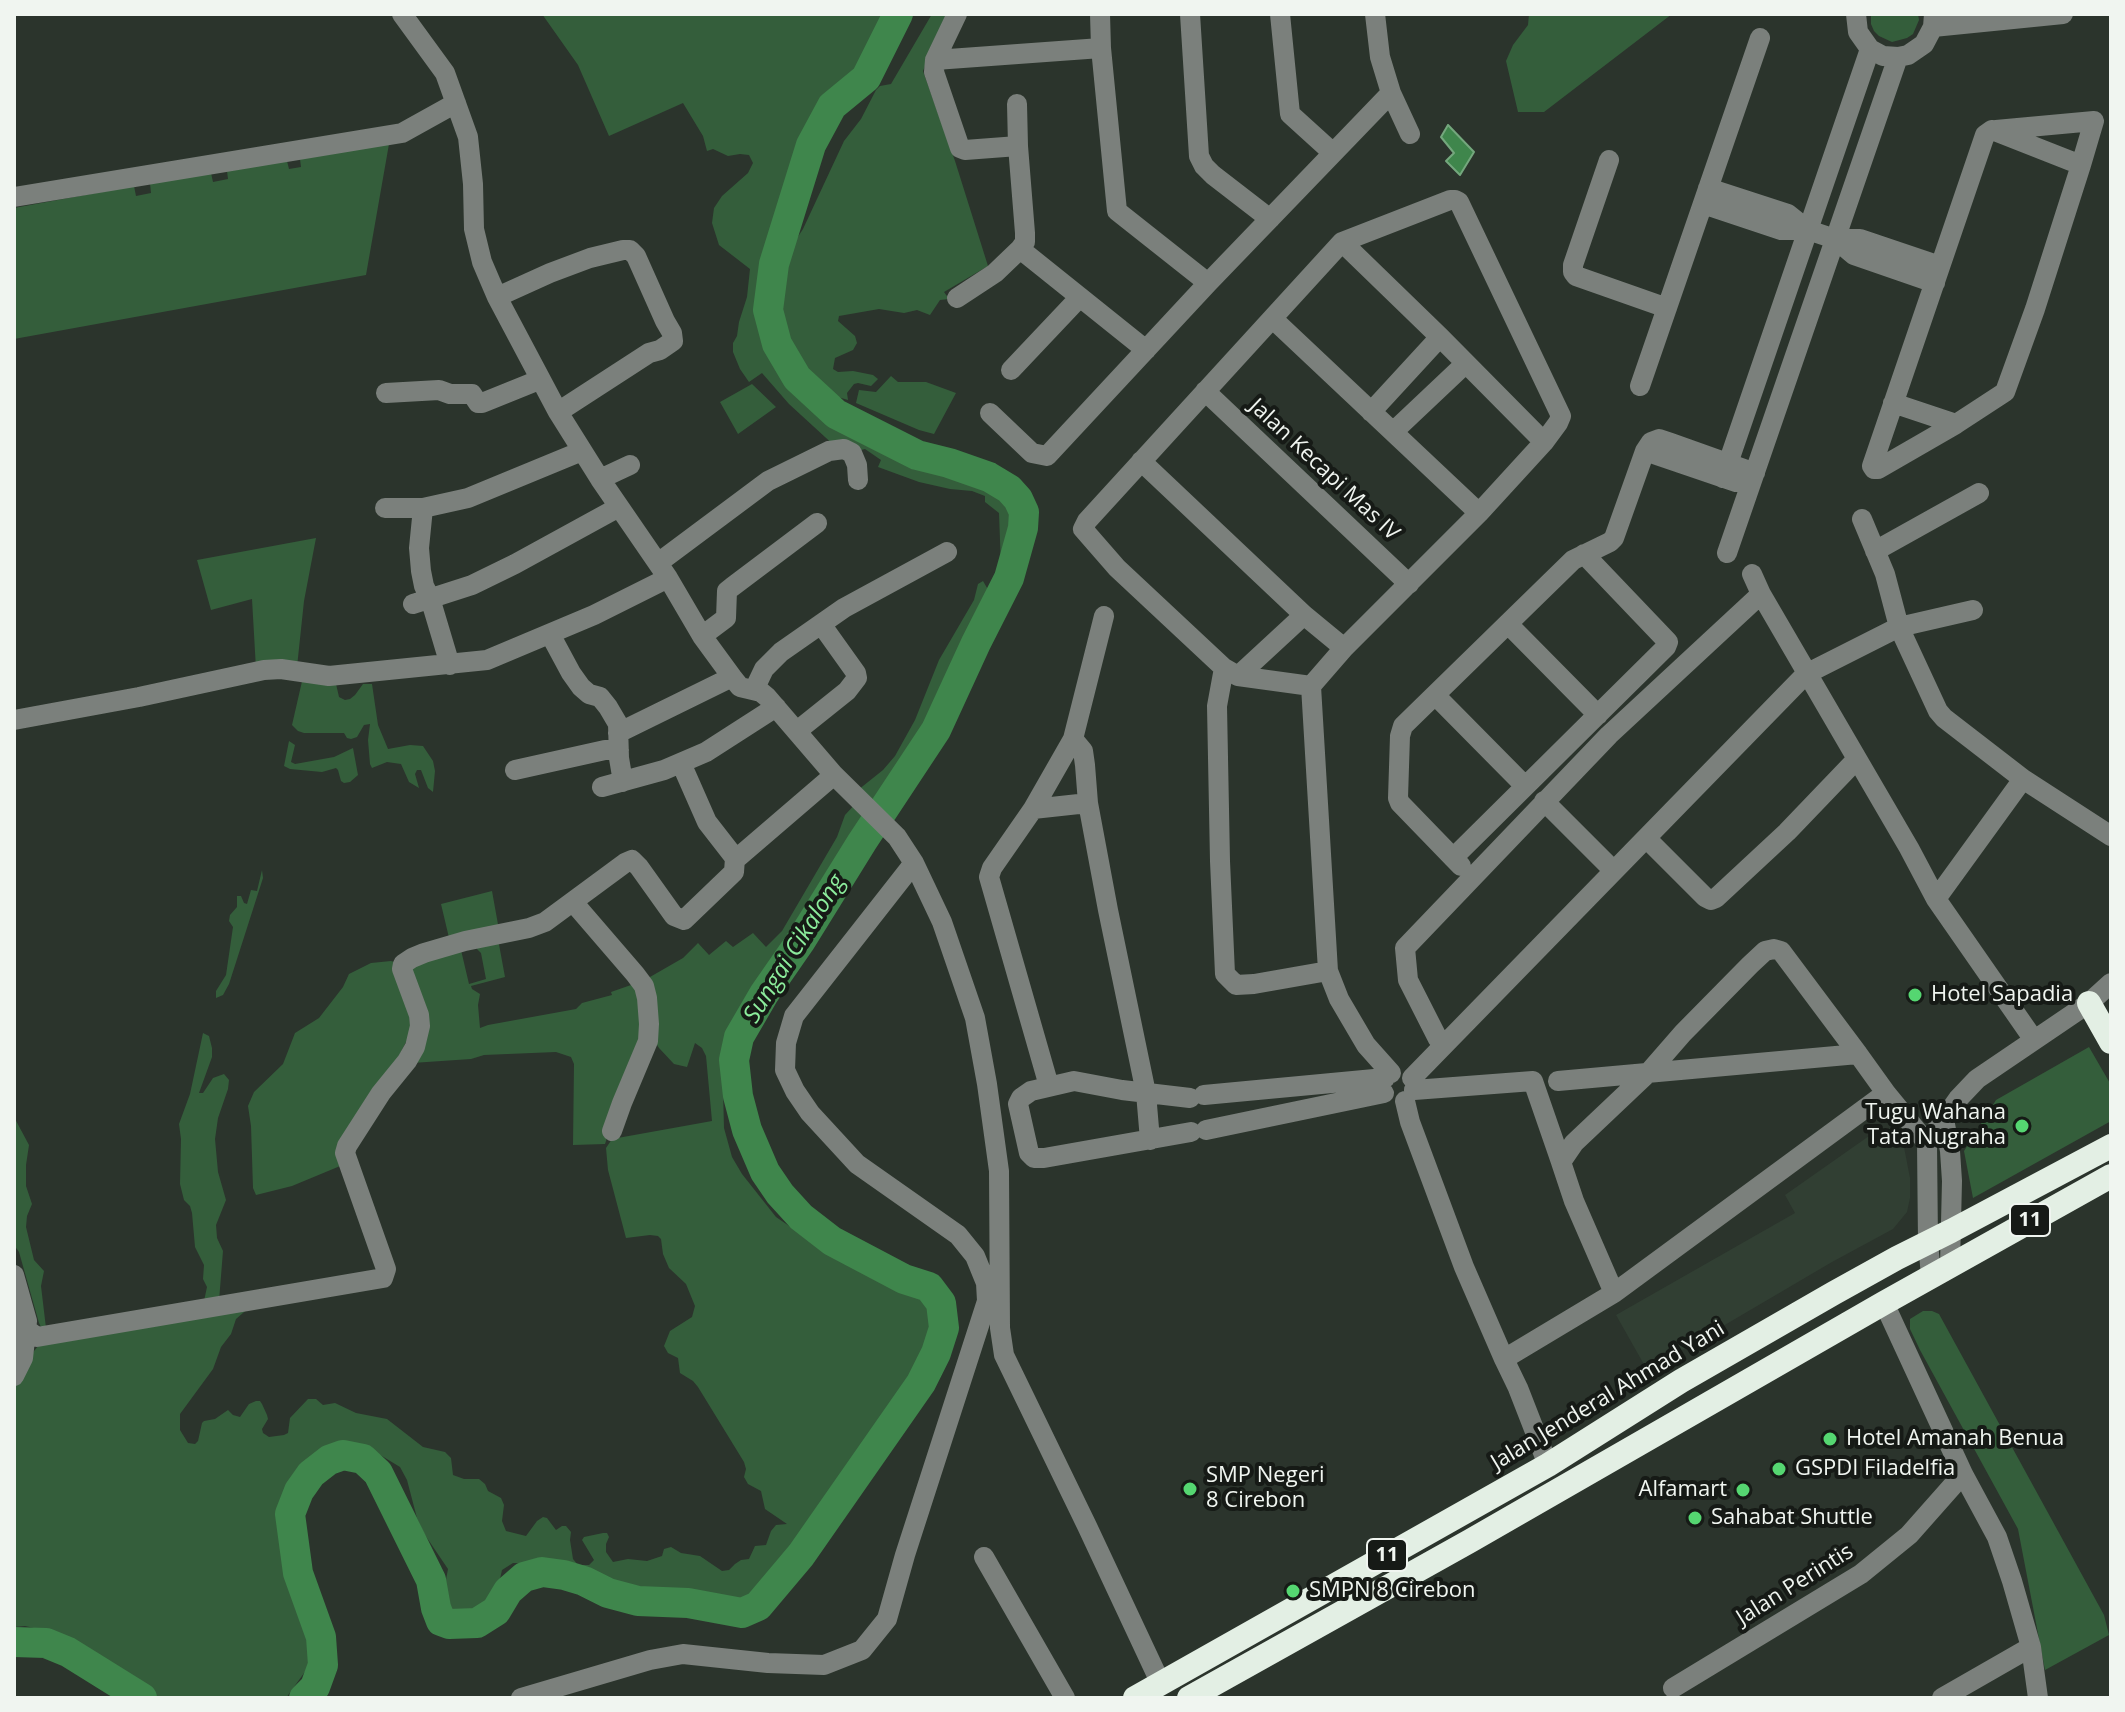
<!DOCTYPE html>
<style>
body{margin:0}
#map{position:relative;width:2125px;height:1712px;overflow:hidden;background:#2b342c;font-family:"Open Sans",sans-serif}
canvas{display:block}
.frame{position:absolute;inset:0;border:16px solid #f0f5f0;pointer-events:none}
</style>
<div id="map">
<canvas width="2125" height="1712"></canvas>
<div class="frame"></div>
</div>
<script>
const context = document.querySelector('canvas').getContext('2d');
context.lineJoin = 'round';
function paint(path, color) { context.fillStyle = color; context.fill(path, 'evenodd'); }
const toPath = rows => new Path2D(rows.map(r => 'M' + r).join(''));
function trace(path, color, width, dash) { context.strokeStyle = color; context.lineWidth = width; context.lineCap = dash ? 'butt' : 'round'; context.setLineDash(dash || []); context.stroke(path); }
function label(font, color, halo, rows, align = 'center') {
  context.font = font + ' "Open Sans",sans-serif'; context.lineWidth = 8; context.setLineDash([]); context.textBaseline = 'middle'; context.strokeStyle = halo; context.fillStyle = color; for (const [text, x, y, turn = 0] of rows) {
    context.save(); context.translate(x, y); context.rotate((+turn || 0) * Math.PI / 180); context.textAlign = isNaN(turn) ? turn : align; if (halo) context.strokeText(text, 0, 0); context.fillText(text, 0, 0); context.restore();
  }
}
paint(toPath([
 [1896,1126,1904,1147,1910,1178,1910,1198,1907,1212,1893,1229,1832,1262,1672,1356,1646,1368,1616,1315,1795,1213,1785,1195,1869,1136]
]), '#313f33');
paint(toPath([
 [542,14,887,14,858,72,824,99,801,141,764,262,758,311,768,348,789,384,830,424,913,465,977,484,1002,497,1009,504,1014,514,1013,526,1001,567,999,513,985,502,985,496,972,491,950,489,919,482,878,467,881,460,865,449,857,451,837,448,789,404,762,373,749,382,740,369,733,352,733,343,737,336,739,322,747,297,750,269,719,245,712,223,714,208,722,196,748,173,753,163,749,155,740,154,728,156,713,149,707,151,703,136,683,103,609,136,578,65],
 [932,14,947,14,923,71,955,161,988,266,944,292,949,299,940,300,930,315,917,310,904,313,879,309,839,316,838,321,855,336,857,343,853,350,835,358,833,369,838,372,853,371,873,375,878,379,871,386,858,383,854,384,847,393,848,400,828,394,808,380,798,363,784,336,780,282,790,249,803,229,844,141,861,119,876,90,880,86,891,84],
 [1529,14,1672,14,1544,112,1518,112,1506,61,1513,45,1528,25],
 [1871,14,1918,14,1919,20,1913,34,1907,38,1892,42,1879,36,1874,31,1871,24],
 [389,144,366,275,14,339,14,208,134,186,136,196,151,193,150,183,211,173,213,182,228,179,227,171,287,161,289,169,301,167,300,159],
 [891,376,898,382,926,382,956,393,934,434,919,430,856,403,859,390,876,392],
 [752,384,776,407,738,434,720,402],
 [316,538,304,601,297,667,256,669,252,599,211,610,197,560],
 [983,581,990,593,927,725,896,776,878,811,858,790,883,770,895,756,915,720,939,660,974,600,978,584],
 [303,677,336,684,339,697,345,700,350,699,355,695,363,684,372,684,378,725,388,749,410,745,423,746,433,761,435,771,433,792,428,788,421,770,417,770,415,774,419,788,409,782,401,764,387,762,372,768,370,764,368,740,370,724,364,725,357,737,351,739,347,738,344,733,304,733,298,731,292,725],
 [289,741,295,745,291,762,295,764,334,757,353,748,358,775,350,782,344,783,341,781,338,770,336,768,322,772,290,769,284,766],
 [857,802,872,815,805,911,799,929,777,961,754,1002,733,1027,730,1037,723,1090,724,1128,732,1157,742,1174,776,1217,827,1252,893,1284,917,1292,928,1300,933,1306,936,1315,937,1335,926,1360,901,1401,847,1469,818,1520,793,1556,759,1595,747,1604,735,1606,682,1594,642,1596,578,1572,568,1566,531,1563,513,1563,502,1570,496,1597,490,1605,475,1613,450,1618,442,1612,442,1601,448,1569,425,1535,417,1518,407,1480,400,1467,377,1453,352,1449,342,1450,321,1457,307,1464,292,1484,286,1510,286,1535,299,1604,315,1645,312,1662,286,1698,152,1698,108,1663,52,1632,25,1626,14,1627,14,1424,16,1421,14,1417,14,1388,34,1351,39,1345,251,1306,236,1319,231,1334,221,1347,213,1369,180,1414,180,1430,188,1443,195,1444,198,1441,202,1423,204,1421,215,1419,228,1410,233,1415,240,1417,249,1404,256,1401,260,1401,262,1404,267,1415,268,1419,262,1429,263,1433,269,1437,284,1435,288,1433,290,1418,308,1399,316,1399,323,1405,335,1403,356,1413,387,1419,423,1447,445,1452,451,1458,453,1475,464,1479,479,1479,485,1484,488,1491,501,1498,504,1505,502,1521,506,1531,526,1536,537,1521,543,1517,547,1518,556,1530,562,1526,566,1526,571,1532,570,1540,573,1559,578,1565,589,1565,594,1560,582,1540,584,1537,603,1533,607,1533,609,1537,606,1544,606,1552,613,1562,628,1559,647,1561,662,1556,664,1549,671,1547,681,1553,700,1556,722,1571,729,1570,735,1564,741,1560,749,1559,755,1546,766,1545,771,1531,776,1525,787,1524,765,1509,761,1491,748,1484,744,1477,746,1469,744,1462,698,1387,693,1381,680,1373,678,1358,668,1353,664,1346,670,1331,692,1317,695,1306,686,1284,669,1268,663,1254,661,1239,658,1236,650,1235,626,1238,608,1170,606,1148,612,1139,712,1121,706,1056,702,1048,695,1043,687,1067,674,1064,659,1048,651,1036,643,981,683,958,698,943,709,955,726,941,733,947,753,933,766,947,782,931,837,837,845,815],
 [262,870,263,878,229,984,223,995,216,998,216,991,226,975,233,927,229,921,230,915,237,907,237,896,241,896,244,903,247,904,251,890,257,891],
 [492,891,499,930,450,942,441,904],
 [498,939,505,977,471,986,472,989,480,994,478,1005,480,1028,488,1025,576,1009,582,1003,612,995,611,992,631,985,636,979,646,1018,605,1144,573,1145,574,1064,571,1057,556,1052,484,1055,471,1059,412,1063,407,964],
 [474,946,481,953,486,979,469,984,461,950],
 [391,961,394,962,415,1024,345,1164,292,1186,256,1195,253,1188,251,1126,248,1106,254,1092,283,1064,295,1033,319,1018,343,987,349,974,371,963],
 [203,1033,209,1036,212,1048,212,1057,199,1093,203,1093,213,1078,224,1074,229,1080,228,1089,218,1118,215,1139,218,1172,226,1200,216,1225,217,1238,223,1251,219,1301,204,1301,207,1287,203,1279,204,1265,195,1247,192,1213,190,1206,184,1200,180,1184,181,1139,179,1124,190,1094],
 [2089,1047,2111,1085,2111,1121,1973,1198,1964,1151,1996,1100],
 [14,1117,29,1145,26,1165,26,1186,32,1204,27,1216,26,1227,34,1260,44,1271,41,1286,46,1328,41,1327,39,1323,19,1252,14,1245],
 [1923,1311,1932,1311,1939,1314,2104,1615,2109,1635,2045,1670,2018,1529,1920,1350,1910,1329,1910,1319]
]), '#345e3b');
const water = toPath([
 [1448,125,1474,152,1460,175,1446,161,1454,153,1441,137,1448,125]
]);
paint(water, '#3f864c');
trace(water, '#74a77d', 2);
trace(toPath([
 [14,1642,46,1643,68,1652,142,1698],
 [304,1698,315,1687,323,1665,321,1637,298,1573,290,1514,299,1491,311,1474,329,1460,343,1455,363,1459,378,1473,431,1580,436,1608,441,1621,449,1624,477,1623,496,1611,508,1591,524,1577,542,1572,564,1575,584,1581,608,1593,638,1601,688,1603,742,1613,758,1606,801,1555,921,1383,936,1353,944,1328,941,1303,929,1287,904,1279,832,1241,801,1217,780,1194,765,1172,747,1130,738,1096,734,1060,739,1037,764,994,800,942,862,842,936,730,976,643,1009,578,1023,528,1024,512,1018,499,1009,489,989,477,949,463,917,455,836,414,797,378,777,344,768,310,774,264,811,145,832,106,866,78,898,14]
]), '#3f864c', 30);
trace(toPath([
 [402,14,445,73,468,137,473,184,474,229,482,262,497,297,558,412,600,479,668,578,702,636,732,677,740,687,761,692,767,697,834,775,897,837,914,863,942,922,975,1018,987,1084,999,1171,1000,1328,1004,1355,1087,1526,1161,1684],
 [957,14,935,60,934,72,960,148,965,150,1018,146,1025,233,1025,242,1020,249,1146,350],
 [1100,14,1101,48],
 [1190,14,1199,156,1204,166,1213,175,1270,219],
 [1280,14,1290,114,1333,153],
 [1375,14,1380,57,1391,93,1410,134],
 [1856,14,1858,32,1870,49,1883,56,1898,57,1908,55,1924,44,1933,27,1934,14],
 [1933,27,2063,14],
 [935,60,1101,48,1117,211,1208,283],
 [1017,104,1018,146],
 [1992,130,2081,165,2035,309,2005,392,1956,424,1878,469,1874,469,1872,466,1985,135,1992,130],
 [1996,130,2094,121,2081,165],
 [1609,160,1573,265,1573,272,1576,276,1667,308],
 [1708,188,1788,214,1808,230],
 [14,197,402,133,456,103],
 [1450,200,1455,200,1459,202,1561,416,1558,423,1544,442,1479,513,1344,648,1311,686,1238,676,1224,668,1117,568,1083,529,1087,521,1342,242,1450,200],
 [1703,204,1781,230,1808,230,1835,239,1860,239,1940,266],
 [1835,239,1854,255,1935,283],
 [1342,242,1440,337,1544,442],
 [497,297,550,273,590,258,623,250,630,250,636,256,665,321,672,333,673,341,660,350,649,353,558,412],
 [957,298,995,273,1020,249],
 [1273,319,1479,513],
 [1011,370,1080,297],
 [1640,386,1760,38],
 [1205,391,1409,584],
 [386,393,439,390,450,394,472,394,478,403,482,403,539,380],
 [1893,403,1956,424],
 [1371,412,1440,337],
 [990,413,1032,453,1047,456,1208,283,1391,93],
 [1393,432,1465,364],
 [1645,451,1736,482],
 [1141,461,1304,615,1344,648],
 [1723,478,1870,49],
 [600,479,630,465],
 [385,508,423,508,468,498,582,451],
 [423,508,419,548,421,571,424,586,430,598,450,665],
 [1862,519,1885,574,1899,627,1938,711,1944,718,2023,779,2111,836],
 [1875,551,1979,493],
 [1727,553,1898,57],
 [658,563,768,481,829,451,844,449,852,453,857,465,858,480],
 [1752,574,1761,594,1909,848,1936,899,2034,1040],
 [413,604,472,585,515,564,619,507],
 [1508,624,1598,715],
 [550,634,571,673,581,687,589,694,600,697,608,707,618,724,619,758,623,782],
 [702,636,726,618,727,591,732,587,817,523],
 [1224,668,1217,706,1220,861,1225,974,1236,985,1254,984,1328,971],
 [1238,676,1304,615],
 [1311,686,1328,971,1339,999,1366,1045,1391,1073],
 [754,690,764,669,781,652,844,608,947,552],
 [1435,695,1525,786],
 [14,720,139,697,264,670,281,669,329,676,487,660,594,615,668,578],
 [797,731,847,691,857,678,856,673,821,624],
 [618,733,732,677],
 [1073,739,1083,751,1085,765,1088,803,1108,910,1146,1093,1150,1140],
 [515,770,605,750,619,750],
 [602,787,664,770,706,752,776,707],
 [1544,801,1613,870],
 [1033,809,1088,803],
 [1646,838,1705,897,1711,900,1716,898,1787,832,1857,759],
 [1453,858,1666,647,1668,642,1584,554],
 [735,860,834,775],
 [1461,866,1400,803,1398,798,1400,736,1403,726,1573,560,1610,542,1614,538,1645,451,1651,442,1659,439,1671,443,1755,473],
 [1936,899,2023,779],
 [573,902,635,974,644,986,647,998,649,1024,648,1041,622,1103,612,1131],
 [1438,1039,1408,980,1405,948,1609,735,1761,594],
 [1412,1078,1806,674,1899,627,1973,610],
 [1558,1081,1858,1054,1886,1093],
 [1049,1086,989,877,992,868,1033,809,1073,739,1104,616],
 [1414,1090,1533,1081,1561,1162],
 [1204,1095,1385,1078],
 [1190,1098,1122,1090,1074,1081,1031,1091,1021,1098,1018,1104,1029,1153,1034,1158,1044,1158,1191,1132],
 [1405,1101,1410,1122,1464,1267,1504,1359,1518,1388,1548,1465],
 [1944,1119,1950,1151,1952,1181,1950,1265],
 [1206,1130,1384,1093],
 [14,1275,27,1321,23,1358,14,1376],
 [1931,1276,1928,1242,1927,1143,1958,1099,1977,1079,2089,1003,2111,983],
 [1614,1293,1574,1201,1561,1162,1574,1143,1649,1072,1683,1033,1750,965,1765,951,1774,949,1781,951,1858,1054],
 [1884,1303,1963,1474,1997,1537,2012,1581,2031,1647,2038,1698],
 [14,1320,37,1337,383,1278,386,1269,345,1153,347,1146,381,1093,407,1061,415,1047,420,1026,419,1015,402,969,403,964,412,958,424,953,465,941,529,928,545,922,625,863,632,860,639,867,674,916,684,920,734,872,735,858,707,822,681,763],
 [1504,1359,1614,1293,1886,1093,1927,1143],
 [984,1557,1065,1698],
 [1673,1688,1861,1574,1909,1535,1963,1474],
 [521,1698,650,1660,683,1654,768,1663,824,1665,862,1650,887,1619,905,1555,987,1301,986,1283,975,1256,958,1235,857,1164,810,1113,795,1091,785,1070,786,1043,794,1016,914,863],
 [1942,1698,2031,1647]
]), '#7b807c', 20);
trace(toPath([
 [2089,1003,2111,1042],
 [1135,1698,1548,1465,1681,1381,1834,1293,1897,1258,1951,1231,2111,1146],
 [1189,1698,1470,1541,1884,1303,2111,1176]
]), '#e3efe4', 24);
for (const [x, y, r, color] of [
 [1915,995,8,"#55d671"],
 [2022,1126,8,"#55d671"],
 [1830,1439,8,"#55d671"],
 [1779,1469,8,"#55d671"],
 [1190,1489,8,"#55d671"],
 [1743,1490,8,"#55d671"],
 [1695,1518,8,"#55d671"],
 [1293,1591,8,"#55d671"]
]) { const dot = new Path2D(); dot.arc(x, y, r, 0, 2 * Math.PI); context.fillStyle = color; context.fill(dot); trace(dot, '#161a16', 3); }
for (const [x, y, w] of [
 [2030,1220,40],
 [1387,1555,40]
]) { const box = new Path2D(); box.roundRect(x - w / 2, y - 16, w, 32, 6); context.fillStyle = '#161a16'; context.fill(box); trace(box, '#f0f5f0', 2); }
label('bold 20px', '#f0f5f0', null, [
 ["11",2030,1220],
 ["11",1387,1555]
]);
label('22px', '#f0f5f0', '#161a16', [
 ["Jalan Kecapi Mas IV",1324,470,43],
 ["Jalan Jenderal Ahmad Yani",1608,1396,-31],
 ["Jalan Perintis",1795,1585,-32]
]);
label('22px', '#f0f5f0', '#161a16', [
 ["Hotel Sapadia",1931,995],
 ["Tugu Wahana",2006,1113,"right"],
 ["Tata Nugraha",2006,1138,"right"],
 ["Hotel Amanah Benua",1846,1439],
 ["GSPDI Filadelfia",1795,1469],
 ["SMP Negeri",1206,1476],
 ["8 Cirebon",1206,1501],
 ["Alfamart",1727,1490,"right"],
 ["Sahabat Shuttle",1711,1518],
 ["SMPN 8 Cirebon",1309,1591]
], 'left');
label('italic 24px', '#8cec9c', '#161a16', [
 ["Sungai Cikalong",795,949,-58]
]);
</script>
